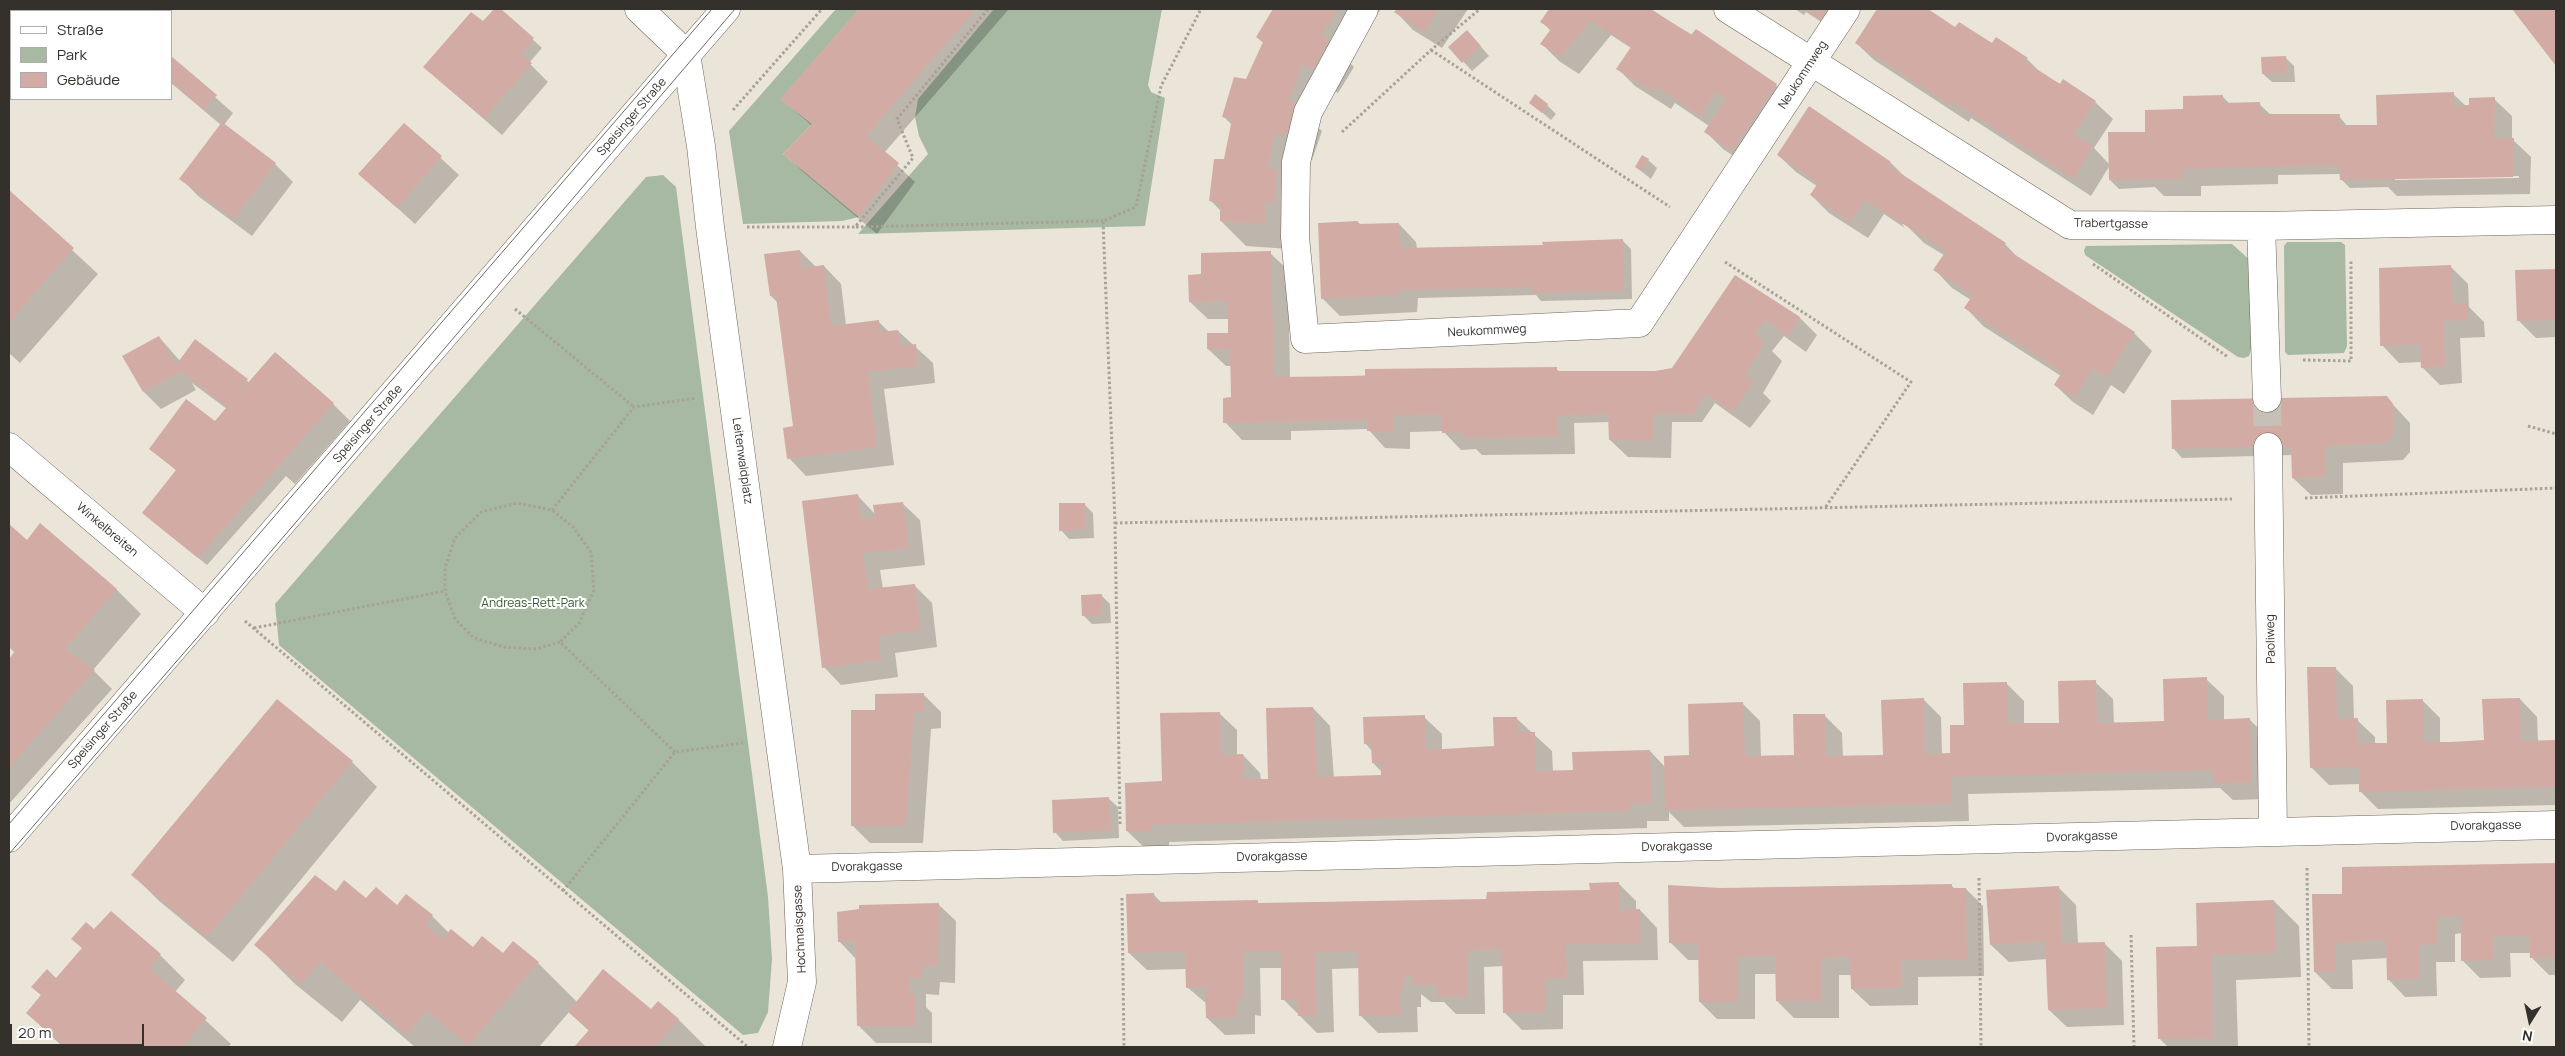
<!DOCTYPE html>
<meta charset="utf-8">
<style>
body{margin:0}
#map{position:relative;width:2565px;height:1056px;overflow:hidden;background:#ebe4d8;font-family:Manrope,sans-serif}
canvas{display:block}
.frame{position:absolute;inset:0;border:10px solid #34312d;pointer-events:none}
.legend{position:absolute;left:10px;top:10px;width:162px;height:90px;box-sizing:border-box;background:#fff;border:1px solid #aeadab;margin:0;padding:6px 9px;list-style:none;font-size:15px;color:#34312d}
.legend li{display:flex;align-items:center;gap:10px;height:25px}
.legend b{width:25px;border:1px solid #aeadab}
.north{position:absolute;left:2505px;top:996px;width:50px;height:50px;-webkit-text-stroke:4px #fff;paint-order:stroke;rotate:190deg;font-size:14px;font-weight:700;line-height:20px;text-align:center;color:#34312d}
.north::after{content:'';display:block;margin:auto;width:18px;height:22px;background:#34312d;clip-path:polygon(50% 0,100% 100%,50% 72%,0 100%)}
.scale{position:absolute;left:10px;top:1024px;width:134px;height:22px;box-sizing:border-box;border:2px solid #34312d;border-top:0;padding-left:6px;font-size:15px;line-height:18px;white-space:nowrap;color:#34312d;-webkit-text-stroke:4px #fff;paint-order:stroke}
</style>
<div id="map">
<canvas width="2565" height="1056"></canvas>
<div class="frame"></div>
<ul class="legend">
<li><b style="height:6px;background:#fff"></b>Straße</li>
<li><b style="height:14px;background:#a7b9a3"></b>Park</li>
<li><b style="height:14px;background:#d3aba5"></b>Gebäude</li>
</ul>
<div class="north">N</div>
<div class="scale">20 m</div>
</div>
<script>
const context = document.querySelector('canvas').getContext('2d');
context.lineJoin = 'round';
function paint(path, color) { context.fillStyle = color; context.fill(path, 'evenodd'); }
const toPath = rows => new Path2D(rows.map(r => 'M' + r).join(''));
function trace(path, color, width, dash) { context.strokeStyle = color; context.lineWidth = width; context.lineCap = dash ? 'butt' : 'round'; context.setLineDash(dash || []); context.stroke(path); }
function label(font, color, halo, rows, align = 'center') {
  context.font = font + ' Manrope,sans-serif'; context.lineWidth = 4; context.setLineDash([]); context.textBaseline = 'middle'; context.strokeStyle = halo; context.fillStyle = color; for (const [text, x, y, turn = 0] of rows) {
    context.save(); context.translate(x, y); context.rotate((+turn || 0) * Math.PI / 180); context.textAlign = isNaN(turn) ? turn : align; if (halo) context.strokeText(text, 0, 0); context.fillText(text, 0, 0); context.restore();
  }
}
paint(toPath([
 [836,9,859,9,781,99,812,124,783,154,859,217,842,221,743,224,729,131],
 [994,9,1162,9,1148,85,1151,92,1165,98,1145,226,858,234,928,154,919,136,915,117,918,99],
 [663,175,676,187,768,897,772,959,768,1012,758,1033,743,1035,279,645,275,604,646,177],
 [2287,242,2341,242,2345,245,2347,346,2344,353,2288,355,2285,352,2284,246],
 [2232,244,2251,261,2251,350,2249,356,2244,358,2238,357,2085,255,2084,250,2086,246]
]), '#a7b9a3');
paint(toPath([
 [495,9,499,9,542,48,529,63,548,82,502,135,425,67,488,27,484,21],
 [859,9,1009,9,884,153,915,182,877,234,802,171,785,154,812,126,782,99],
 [1274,9,1381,9,1347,60,1354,67,1338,93,1328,88,1314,124,1322,131,1312,160,1300,157,1290,249,1246,246,1221,221,1221,211,1210,200,1225,160,1232,125,1224,117,1247,80,1264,44,1257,37],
 [1398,9,1468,9,1442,48,1413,30,1396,12],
 [1550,9,1649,9,1776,85,1794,103,1750,167,1723,149,1705,131,1709,126,1675,103,1671,109,1635,86,1618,69,1631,48,1611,35,1579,74,1559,61,1542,44,1551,31,1542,22],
 [1795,9,1841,9,1829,27,1806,12,1804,15],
 [1879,9,1926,9,1955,29,1993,45,1996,39,2027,59,2043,75,2095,102,2113,119,2094,148,2109,164,2146,133,2184,110,2222,96,2230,104,2259,104,2271,115,2339,116,2348,127,2378,126,2453,94,2466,106,2494,99,2512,116,2512,139,2531,157,2530,194,2397,196,2388,187,2350,188,2341,179,2341,174,2278,175,2278,184,2201,186,2201,196,2164,196,2155,187,2119,189,2110,180,2110,165,2091,196,1971,118,1969,122,1874,60,1856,43],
 [2519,176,2519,178,2395,180,2395,177],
 [2513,9,2556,9,2556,64],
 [1476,41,1489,56,1472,71,1450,47],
 [2285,57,2294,66,2295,82,2272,82,2263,74],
 [171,58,233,113,224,125,275,164,293,182,252,236,198,196,181,178,221,125,171,83],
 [1531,103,1547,105,1556,114,1551,120],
 [404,124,459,175,415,224,360,174],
 [1778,155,1890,162,1906,178,2005,244,2021,261,2134,333,2152,351,2124,394,2111,385,2093,415,2073,402,2055,385,2061,376,1983,326,1966,308,1971,300,1952,288,1935,270,1944,255,1924,243,1905,224,1902,224,1905,228,1884,214,1868,238,1829,213,1811,195,1817,186,1796,172],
 [1648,160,1657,168,1651,179,1636,167],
 [9,192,98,274,20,363,9,353],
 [1358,222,1361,225,1399,224,1416,242,1417,249,1544,246,1622,240,1631,249,1632,299,1541,301,1536,295,1418,298,1417,312,1340,316,1322,298],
 [800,251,816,267,824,266,841,284,846,325,878,321,889,332,898,331,933,363,935,383,884,389,894,465,806,476,789,458,794,428,778,303,771,296],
 [1270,253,1288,270,1290,378,1556,369,1560,372,1655,372,1673,369,1736,277,1800,318,1817,335,1806,352,1784,336,1772,351,1782,361,1763,393,1771,401,1750,428,1715,403,1702,422,1672,422,1671,458,1628,457,1610,440,1610,422,1574,423,1575,454,1482,455,1476,449,1461,450,1443,431,1410,432,1410,449,1385,448,1368,429,1291,431,1291,440,1242,440,1225,422,1232,398,1232,366,1226,366,1208,349,1229,334,1229,319,1208,319,1190,302,1202,276],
 [2450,266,2468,284,2469,307,2484,322,2485,337,2460,338,2462,383,2440,385,2422,367,2422,362,2399,363,2382,345],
 [2556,270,2556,337,2536,338,2518,320,2517,271],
 [159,337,180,361,195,341,250,383,333,404,350,421,295,484,286,476,207,565,152,521,177,471,151,449,215,423,227,409,192,383,196,390,161,409,144,392],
 [2386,397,2410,423,2410,452,2403,460,2343,463,2343,494,2311,495,2293,478,2292,455,2182,458,2174,449],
 [858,496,875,514,902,503,920,520,925,565,880,570,883,589,914,585,932,603,937,647,895,653,898,677,841,685,824,667],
 [1084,504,1093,513,1094,538,1069,539,1061,530],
 [9,526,27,542,116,589,141,614,93,670,112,689,9,804,9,661,15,653,9,647],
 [1101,595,1110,604,1111,623,1092,624,1083,615],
 [2335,668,2353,686,2354,720,2357,720,2375,737,2375,744,2388,744,2422,700,2440,718,2440,743,2485,742,2520,699,2537,717,2538,742,2556,742,2556,805,2378,809,2361,792,2360,784,2329,785,2311,767],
 [2206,679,2224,696,2224,720,2249,719,2267,737,2268,799,2233,800,2220,788,1968,794,1969,821,1684,827,1669,812,1669,821,1647,821,1647,828,1169,842,1169,848,1145,848,1127,831,1219,713,1237,730,1237,755,1243,755,1260,773,1261,780,1269,780,1313,708,1330,726,1334,778,1382,777,1382,772,1373,763,1372,751,1365,743,1424,717,1442,734,1442,751,1461,751,1461,748,1495,747,1516,718,1552,751,1553,772,1574,771,1650,751,1665,767,1691,757,1743,704,1760,721,1761,757,1795,756,1824,715,1842,733,1843,757,1884,756,1923,699,1941,717,1942,755,1952,754,1965,726,2006,683,2024,701,2024,724,2060,724,2095,682,2113,699,2114,724,2165,722],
 [924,695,941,712,941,728,931,729,923,843,870,843,853,826,877,711],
 [352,762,377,787,233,962,158,900,133,875],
 [1109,799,1118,807,1119,838,1063,841,1055,832],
 [2556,864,2556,975,2549,975,2531,957,2531,953,2510,953,2511,977,2480,978,2463,961,2462,933,2455,934,2455,962,2436,962,2437,996,2405,997,2388,979,2388,958,2352,960,2353,989,2332,989,2315,972,2344,896,2343,869],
 [1618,883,1636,901,1636,910,1640,910,1657,928,1658,960,1583,961,1584,995,1563,995,1563,1029,1522,1030,1504,1012,1503,966,1484,967,1485,1014,1456,1014,1444,1002,1431,1002,1421,994,1421,1007,1417,1007,1418,1032,1378,1033,1360,1015,1359,968,1332,969,1334,1032,1317,1033,1283,999,1282,968,1260,968,1261,1016,1255,1015,1255,1034,1225,1035,1207,1018,1207,1004,1187,987,1186,969,1147,970,1129,953,1154,895,1162,903,1257,902,1260,905,1488,900,1591,892],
 [1952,886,1955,889,1966,889,1983,906,1984,976,1918,977,1918,1005,1870,1006,1852,989,1852,975,1839,975,1839,1018,1794,1018,1777,1001,1777,974,1755,974,1755,1019,1717,1019,1700,1002,1699,960,1688,960,1670,942,1721,889],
 [2058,887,2076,905,2078,944,2104,943,2122,961,2124,1025,2067,1027,2049,1010,2047,959,2009,962,1991,945],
 [336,893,432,916,449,933,473,949,503,955,513,943,538,963,577,1002,651,1011,678,1019,706,1047,576,1047,589,1031,569,1012,539,1047,415,1047,360,1000,342,1022,295,984,256,945],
 [2274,901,2299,926,2301,977,2236,980,2238,1047,2168,1047,2160,1039,2157,949,2199,947],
 [938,904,956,921,955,983,940,982,939,995,926,994,926,1007,932,1013,932,1043,876,1043,858,1025,856,959,839,941],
 [94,931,160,955,185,980,175,992,231,1044,228,1047,63,1047,27,1013,42,996,32,987,56,980,83,949,73,939]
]), '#0003');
paint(toPath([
 [494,9,501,9,534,38,521,54,532,63,484,119,423,67,471,12,483,21],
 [859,9,976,9,866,136,899,163,859,217,783,154,812,124,780,99],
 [1273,9,1339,9,1321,35,1329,41,1313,69,1303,64,1289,100,1297,105,1287,135,1275,133,1268,168,1277,170,1274,204,1266,202,1265,224,1220,221,1220,203,1209,201,1214,159,1224,159,1232,119,1222,117,1234,77,1246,79,1263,42,1256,37],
 [1397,9,1439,9,1424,32,1394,12],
 [1549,9,1651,9,1691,35,1696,29,1777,84,1732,151,1704,132,1726,99,1716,92,1700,116,1657,86,1653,92,1616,69,1631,47,1591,21,1561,57,1540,44,1551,29,1540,22],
 [1804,9,1827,9,1820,19],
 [1877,9,1928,9,1955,27,1959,22,1992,43,1996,37,2028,58,2024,61,2060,84,2063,79,2096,101,2074,135,2093,146,2074,179,1953,102,1951,106,1855,43],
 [2512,9,2556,9,2556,66],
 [1467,30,1481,46,1462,63,1448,47],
 [171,56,217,95,204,110,171,82],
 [2286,56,2287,73,2262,74,2261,57],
 [2454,92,2454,106,2469,105,2469,98,2495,97,2494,138,2514,138,2513,177,2340,180,2339,166,2301,166,2184,169,2184,179,2109,180,2108,132,2145,132,2145,110,2183,109,2183,96,2223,95,2223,103,2260,102,2261,114,2340,114,2339,125,2377,125,2376,95],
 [1535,94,1548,104,1542,113,1529,103],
 [1809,106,1891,162,1888,165,2006,243,2003,247,2135,332,2107,377,2093,369,2075,398,2054,385,2062,372,1964,308,1973,295,1933,270,1946,251,1865,200,1850,222,1810,195,1818,183,1777,155],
 [222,122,276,163,234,219,179,179],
 [404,123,442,156,397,208,358,174],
 [1642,155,1649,159,1641,171,1635,167],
 [9,190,74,248,9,323],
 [1358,221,1358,224,1399,223,1401,248,1543,245,1542,242,1623,239,1624,291,1531,293,1531,287,1402,290,1399,290,1400,295,1321,299,1318,223],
 [800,250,802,268,824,265,831,326,879,320,880,332,898,330,900,346,916,344,918,366,868,372,877,447,787,459,783,428,793,426,776,296,770,296,764,254],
 [1271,251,1274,377,1365,376,1365,369,1557,367,1557,371,1655,371,1672,368,1735,275,1800,317,1788,336,1766,320,1754,335,1765,342,1745,376,1754,382,1732,412,1706,394,1693,414,1654,414,1654,441,1609,440,1608,414,1558,415,1558,437,1464,438,1463,432,1442,433,1442,414,1393,415,1393,432,1367,431,1367,420,1223,423,1223,398,1231,397,1230,349,1207,349,1207,333,1228,333,1228,301,1189,302,1188,275,1201,274,1201,253],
 [2451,265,2453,303,2467,304,2468,320,2444,321,2445,366,2421,368,2420,344,2380,346,2379,268],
 [2556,269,2556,320,2517,321,2515,270],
 [159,336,176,365,195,339,248,379,231,402,275,352,334,403,198,558,142,513,176,470,149,449,186,399,215,421,227,407,178,369,180,373,143,392,122,356],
 [2387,396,2393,404,2393,434,2385,443,2326,446,2326,477,2292,478,2291,446,2172,449,2171,400],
 [858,494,861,519,875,518,873,505,903,502,909,548,863,553,868,589,915,584,921,630,878,636,881,660,822,668,802,501],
 [1059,503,1085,503,1086,529,1059,531],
 [40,523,117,589,65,649,95,670,9,768,9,659,15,651,9,646,9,524,27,540],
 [1102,594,1102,615,1082,616,1081,595],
 [2307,667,2336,667,2337,719,2358,718,2358,743,2387,743,2386,700,2423,699,2424,742,2451,742,2484,740,2482,699,2520,698,2521,741,2556,740,2556,787,2359,792,2359,767,2310,768],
 [2207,677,2208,720,2250,718,2251,782,2214,783,2214,770,1951,777,1952,804,1665,810,1664,756,1689,755,1688,704,1743,702,1745,756,1794,755,1793,714,1825,714,1826,756,1883,755,1881,700,1924,698,1925,754,1950,753,1950,725,1964,725,1963,683,2007,682,2007,723,2059,723,2058,681,2096,680,2097,723,2135,722,2164,721,2163,679],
 [924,693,924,711,914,712,906,826,851,826,851,710,875,710,875,694],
 [277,699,353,761,207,938,131,875],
 [1313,707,1318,777,1381,775,1381,763,1372,763,1371,744,1364,744,1363,717,1425,715,1426,750,1494,746,1493,717,1517,717,1517,732,1535,732,1536,771,1573,770,1572,752,1650,750,1652,804,1630,804,1630,811,1152,825,1152,831,1126,831,1125,783,1162,781,1160,713,1220,712,1221,755,1243,754,1244,779,1268,779,1266,708],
 [1109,797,1111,830,1053,833,1052,800],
 [2556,863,2556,957,2530,958,2529,936,2493,936,2494,960,2461,961,2461,916,2438,917,2438,944,2419,945,2420,979,2387,980,2386,940,2335,943,2336,972,2314,972,2312,894,2342,894,2342,867],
 [315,875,336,891,344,880,366,898,376,887,397,905,406,894,433,915,425,924,442,939,451,929,473,947,482,936,503,953,513,941,539,962,468,1046,427,1010,407,1035,320,962,302,984,254,945],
 [1619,882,1619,910,1640,909,1641,943,1566,944,1567,978,1546,978,1546,1012,1503,1013,1502,949,1467,950,1468,997,1437,997,1437,985,1412,985,1412,976,1404,977,1404,990,1400,990,1401,1015,1359,1016,1358,951,1315,952,1317,1015,1298,1016,1298,1000,1281,1000,1281,951,1243,951,1244,999,1238,998,1238,1017,1222,1018,1206,1018,1205,987,1186,988,1185,952,1128,953,1126,894,1154,893,1155,902,1258,900,1258,903,1486,899,1487,892,1590,890,1589,883],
 [1952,884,1952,888,1966,888,1967,959,1901,960,1901,988,1851,989,1850,957,1822,958,1822,1001,1776,1001,1775,956,1738,957,1738,1002,1699,1002,1698,943,1669,943,1668,885,1721,888],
 [2059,886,2062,943,2105,942,2107,1008,2048,1010,2045,941,1990,945,1986,890],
 [2274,900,2276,953,2212,955,2213,1038,2158,1039,2156,947,2197,946,2196,903],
 [939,903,938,966,923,965,922,979,909,977,909,994,915,994,915,1026,857,1026,855,941,838,942,837,912,859,909,859,905],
 [111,911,161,954,149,968,207,1018,182,1047,65,1047,26,1013,41,995,31,987,47,969,56,978,82,948,71,939,86,922,94,929],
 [603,969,651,1009,658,1001,679,1019,655,1047,574,1047,589,1030,568,1012]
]), '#d3aba5');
trace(toPath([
 [2267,398,2268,447]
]), '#c6c0b6', 28, [28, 14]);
const minor = toPath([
 [639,9,686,54,701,146,710,227,797,869,802,982,787,1047],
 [1364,9,1308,112,1296,162,1295,237,1305,339,1639,323,1846,9],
 [1728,9,2070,225,2261,226,2556,220],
 [2261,226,2267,398],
 [9,447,205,613],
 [2268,447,2273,832],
 [797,869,2556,825]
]);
const secondary = toPath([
 [9,838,726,9]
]);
trace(minor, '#6c655b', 29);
trace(secondary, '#6c655b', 29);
trace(toPath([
 [1431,50,1670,207],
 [733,110,822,9],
 [1342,132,1431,50,1480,9],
 [747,227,855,227,913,158,897,119,988,9],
 [856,227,1103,221],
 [1725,262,1911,382,1825,508],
 [2093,264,2228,357],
 [515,309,634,407],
 [2303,360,2351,361,2351,261],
 [2528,426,2556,434],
 [2305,498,2556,488],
 [552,510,634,407,696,398],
 [1115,523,2232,499],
 [245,621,748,1047],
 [254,628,445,591],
 [560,642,536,649,504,647,474,638,455,619,445,591,445,568,455,538,481,512,517,503,552,510,573,527,591,552,594,590,579,623,560,642,675,752],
 [1120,824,1115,523,1103,221,1136,207,1161,86,1201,9],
 [2307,868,2309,1047],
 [1979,878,1981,1047],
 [563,891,675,752,743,743],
 [1122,898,1124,1047],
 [2131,935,2134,1047]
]), '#a7a198', 3, [2.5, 2.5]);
trace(minor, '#fff', 28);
trace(secondary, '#fff', 28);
trace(toPath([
 [9,824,712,9],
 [9,854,196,639,735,9]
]), '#6e6a63', 1);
label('12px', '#34312d', '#fff', [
 ["Neukommweg",1803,75,-57],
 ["Speisinger Straße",632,117,-49],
 ["Trabertgasse",2111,224,1],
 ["Neukommweg",1487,331,-3],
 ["Speisinger Straße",368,424,-49],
 ["Leitenwaldplatz",742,461,82],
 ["Winkelbreiten",107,530,40],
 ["Paoliweg",2271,639,-91],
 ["Speisinger Straße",103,730,-49],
 ["Dvorakgasse",2486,826,-1],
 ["Dvorakgasse",2082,837,-2],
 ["Dvorakgasse",1677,847,-1],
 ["Dvorakgasse",1272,857,-1],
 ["Dvorakgasse",867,867,-1],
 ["Hochmaisgasse",800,929,-93]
]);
label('12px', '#34572d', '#fff', [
 ["Andreas-Rett-Park",533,604]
]);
</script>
